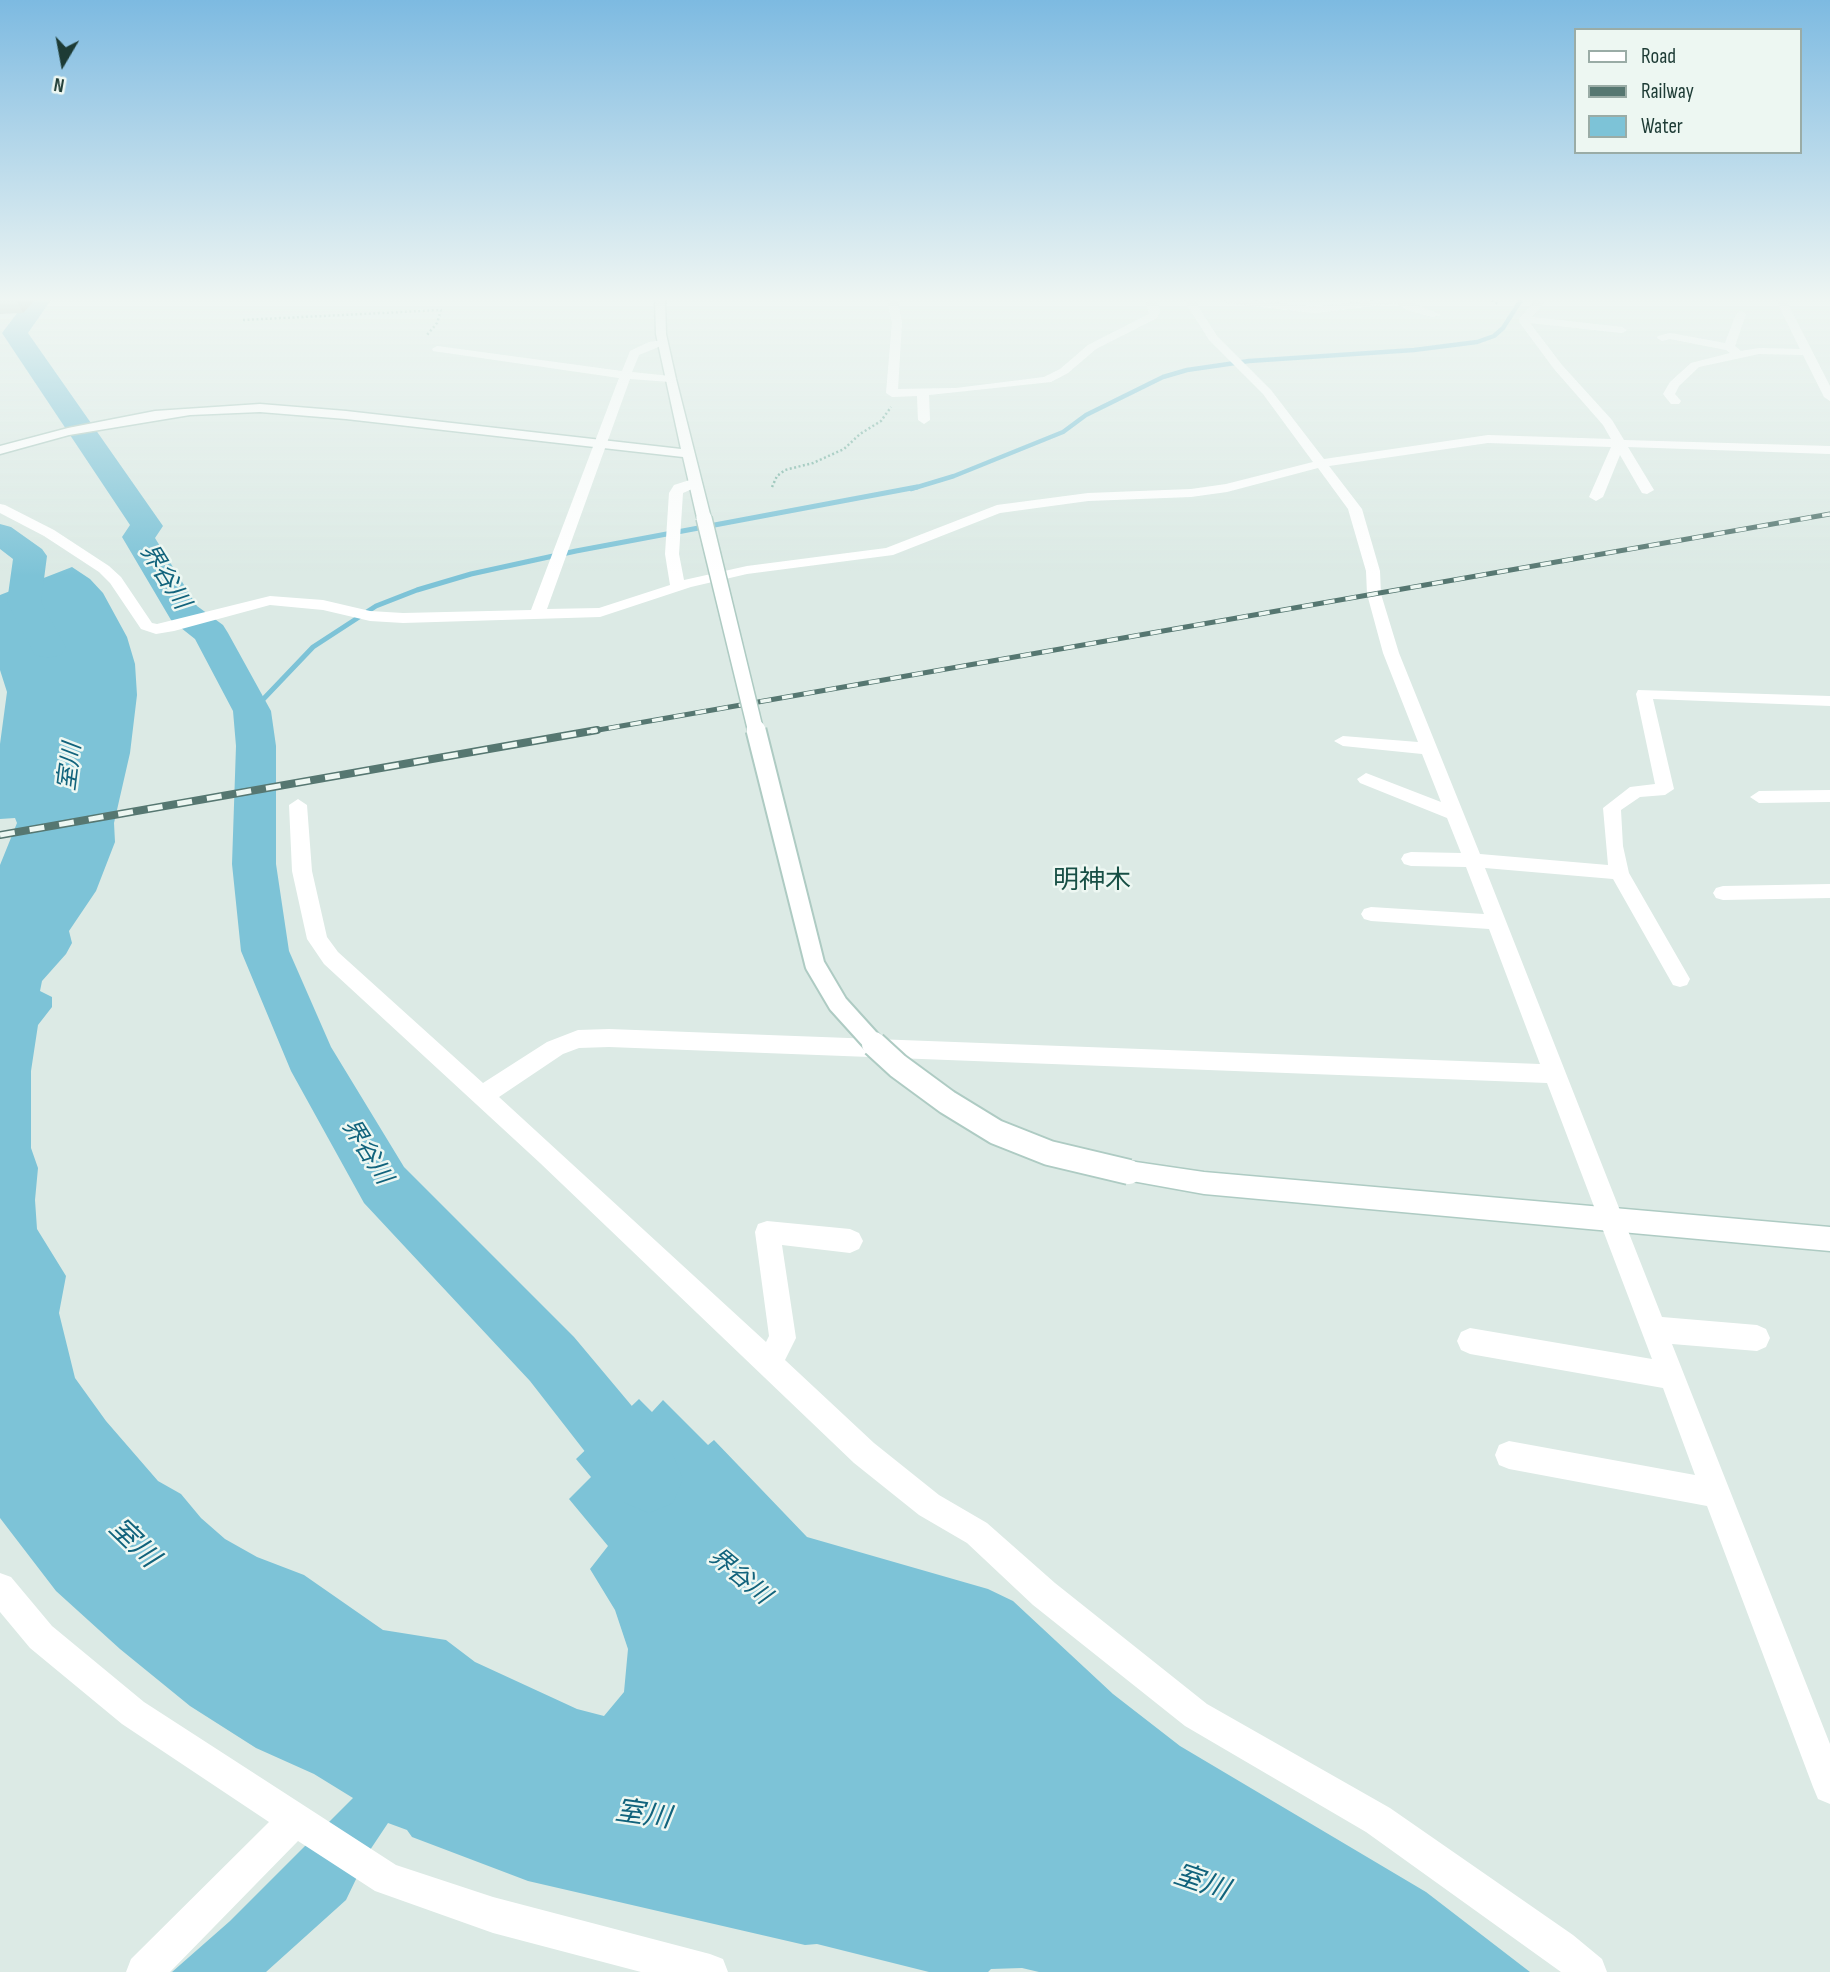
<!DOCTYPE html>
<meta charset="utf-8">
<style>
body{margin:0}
#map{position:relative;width:1830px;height:1972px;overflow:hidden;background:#dceae5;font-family:"Sofia Sans Condensed",sans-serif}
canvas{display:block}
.legend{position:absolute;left:1574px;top:28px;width:228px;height:126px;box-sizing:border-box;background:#edf7f2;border:2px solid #9aaca6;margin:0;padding:9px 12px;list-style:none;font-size:21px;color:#1d3b35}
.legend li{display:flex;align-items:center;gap:14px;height:35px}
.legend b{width:35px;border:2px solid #9aaca6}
.north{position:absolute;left:28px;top:28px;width:70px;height:70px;-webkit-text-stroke:5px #edf7f2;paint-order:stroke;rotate:190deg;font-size:19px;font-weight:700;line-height:28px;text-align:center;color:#1d3b35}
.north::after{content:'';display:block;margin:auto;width:24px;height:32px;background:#1d3b35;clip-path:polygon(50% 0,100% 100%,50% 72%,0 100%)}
</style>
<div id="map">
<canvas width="1830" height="1972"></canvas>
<ul class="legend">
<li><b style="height:9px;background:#fff"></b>Road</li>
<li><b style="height:9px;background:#567771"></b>Railway</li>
<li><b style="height:19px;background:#7dc3d7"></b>Water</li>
</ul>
<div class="north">N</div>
</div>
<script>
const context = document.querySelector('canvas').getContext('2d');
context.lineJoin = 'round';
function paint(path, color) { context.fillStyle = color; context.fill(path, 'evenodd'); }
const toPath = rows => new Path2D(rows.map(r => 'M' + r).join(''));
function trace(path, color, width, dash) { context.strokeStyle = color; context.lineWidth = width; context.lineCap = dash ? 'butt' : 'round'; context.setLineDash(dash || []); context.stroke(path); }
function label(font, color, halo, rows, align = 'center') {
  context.font = font + ' "Sofia Sans Condensed","Noto Sans JP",sans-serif'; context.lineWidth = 5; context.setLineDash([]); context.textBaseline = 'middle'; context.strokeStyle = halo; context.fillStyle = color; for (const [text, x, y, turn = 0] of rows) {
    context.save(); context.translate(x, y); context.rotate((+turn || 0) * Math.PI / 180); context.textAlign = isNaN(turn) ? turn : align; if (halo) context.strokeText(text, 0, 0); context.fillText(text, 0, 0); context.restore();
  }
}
paint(toPath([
 [72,567,90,579,103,593,127,637,135,664,137,695,130,753,114,823,115,842,96,891,69,931,72,943,66,954,42,981,40,991,52,997,52,1007,38,1025,31,1071,31,1148,38,1168,35,1200,37,1229,66,1276,59,1313,75,1378,106,1421,158,1481,181,1494,201,1518,225,1539,257,1557,304,1575,383,1630,446,1640,475,1662,577,1709,604,1716,624,1692,628,1649,615,1610,590,1569,608,1546,569,1499,591,1477,576,1459,639,1399,652,1412,663,1400,708,1445,714,1440,807,1537,988,1589,1013,1601,1113,1694,1180,1746,1426,1892,1530,1972,1039,1972,1022,1968,991,1969,988,1972,929,1972,817,1944,805,1945,528,1881,412,1837,407,1830,388,1823,370,1850,346,1900,266,1972,172,1972,230,1921,353,1798,314,1774,256,1748,190,1706,120,1649,56,1591,0,1518,0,865,17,823,15,818,0,819,0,744,7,692,0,670,0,595]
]), '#7dc3d7');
trace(toPath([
 [911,489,954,476,1063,432,1086,415,1163,377,1187,370,1249,361,1414,350,1477,342,1494,336,1503,328,1521,300]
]), '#7dc3d7', 4.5);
trace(toPath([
 [252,711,313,647,376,606,417,590,471,574,576,551,917,487]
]), '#7dc3d7', 5);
paint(toPath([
 [27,300,51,300,28,333,163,526,155,538,197,606,223,625,228,633,271,711,276,746,276,864,289,951,331,1047,404,1167,574,1337,673,1455,683,1479,673,1503,649,1513,625,1503,530,1381,364,1203,291,1071,241,951,232,864,236,746,233,711,195,639,171,620,122,537,130,525,2,333,27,300],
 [0,524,11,527,42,549,47,556,41,602,66,647,61,655,48,658,35,655,7,602,13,559,0,549,0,524]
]), '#7dc3d7');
const secondary = toPath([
 [655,300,665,300,666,334,676,379,711,518,704,522,697,518,683,457,346,419,260,412,190,415,69,435,0,454,0,446,68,428,155,411,260,404,346,411,681,449,656,334,655,300],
 [1129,1161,1204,1172,1830,1227,1830,1251,1204,1194,1121,1179,1117,1172,1121,1165,1129,1161]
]);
trace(secondary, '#aecbc3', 3);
trace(toPath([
 [1492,300,1498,304],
 [243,320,441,310,437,323,427,335],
 [772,487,777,476,785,470,813,463,844,449,860,434,881,421,891,407]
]), '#79b2a4', 2.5, [2, 2.5]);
paint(toPath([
 [887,300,897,300,902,322,898,389,956,388,1044,377,1060,369,1088,345,1149,314,1146,300,1156,300,1160,311,1157,318,1096,349,1068,373,1051,382,929,395,930,420,924,424,918,420,917,396,892,397,886,393,892,322,887,300],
 [1184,300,1194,300,1217,336,1271,390,1324,459,1488,435,1611,439,1603,425,1554,369,1520,323,1519,319,1536,300,1546,300,1532,317,1622,327,1627,330,1622,333,1530,323,1562,365,1612,420,1624,440,1830,446,1830,454,1628,447,1654,490,1647,494,1642,493,1620,455,1603,497,1596,501,1589,497,1611,447,1488,443,1329,466,1362,509,1380,571,1381,594,1399,653,1480,854,1608,865,1603,808,1630,787,1655,784,1636,694,1638,690,1830,696,1830,706,1653,699,1674,789,1665,795,1640,797,1621,810,1623,846,1629,873,1690,979,1687,985,1680,987,1673,985,1613,879,1485,868,1662,1317,1757,1325,1766,1329,1770,1338,1766,1347,1757,1351,1672,1344,1830,1744,1830,1804,1818,1799,1813,1787,1707,1506,1509,1469,1499,1465,1495,1455,1499,1445,1509,1441,1695,1475,1663,1388,1470,1354,1461,1350,1457,1341,1461,1332,1470,1328,1652,1359,1547,1083,609,1047,579,1048,563,1054,499,1097,766,1342,769,1336,755,1232,758,1224,767,1221,850,1229,859,1233,863,1241,859,1249,850,1253,782,1245,796,1338,785,1360,874,1443,939,1495,987,1523,1055,1583,1207,1704,1390,1808,1573,1935,1602,1959,1607,1972,1561,1972,1366,1832,1185,1726,1033,1605,967,1543,919,1515,854,1463,540,1163,324,964,307,939,292,871,289,805,298,799,307,805,312,871,327,937,338,952,483,1083,547,1042,578,1030,609,1029,1540,1064,1489,929,1371,921,1364,919,1361,914,1364,909,1371,907,1484,914,1466,867,1411,866,1404,864,1401,859,1404,854,1411,852,1461,853,1447,818,1360,783,1357,779,1366,773,1441,802,1422,754,1343,746,1334,741,1343,736,1418,742,1383,653,1367,594,1366,571,1348,509,1318,468,1227,492,1191,497,1088,501,1000,513,893,555,747,574,691,587,600,617,403,623,370,621,323,610,270,605,174,631,156,634,141,629,110,583,99,572,44,536,0,513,0,504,5,505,54,530,109,566,121,577,152,623,157,624,270,596,323,600,370,611,403,613,531,610,619,378,433,351,432,349,437,346,622,371,630,351,649,342,663,340,668,343,639,355,632,372,670,376,676,379,670,382,630,379,547,609,599,608,670,585,665,554,669,493,674,485,696,478,701,479,701,485,683,493,679,554,684,580,747,566,886,548,997,505,1088,493,1191,489,1226,484,1313,462,1263,394,1209,340,1184,300],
 [1223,300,1253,300,1315,307,1375,300,1405,300,1441,315,1432,317,1408,310,1396,303,1315,313,1228,303,1223,300],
 [1776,300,1786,300,1830,386,1830,401,1824,397,1803,355,1759,354,1699,367,1679,386,1675,394,1681,401,1679,404,1671,404,1663,394,1670,382,1691,363,1730,353,1726,350,1670,339,1662,341,1657,338,1658,336,1670,333,1725,343,1736,314,1741,311,1746,314,1735,346,1741,351,1759,348,1800,349,1776,300],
 [1830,790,1830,802,1759,803,1750,797,1759,791,1830,790],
 [1830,884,1830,898,1723,900,1716,898,1713,893,1716,888,1723,886,1830,884],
 [0,1573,11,1577,52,1626,144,1702,396,1865,493,1897,710,1954,723,1959,728,1972,641,1972,493,1933,375,1891,298,1841,170,1972,126,1972,131,1959,269,1822,122,1724,30,1648,0,1612,0,1573]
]), '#fff');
paint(secondary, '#fff');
const railFar1 = toPath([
 [587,732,1830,514]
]);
const rail = toPath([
 [0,835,597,730]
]);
trace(railFar1, '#567771', 5);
trace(rail, '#567771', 8);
trace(railFar1, '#edf7f2', 3.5, [11]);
trace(rail, '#edf7f2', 5, [15]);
const secondaryBridgeFar2 = toPath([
 [704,518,756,732]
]);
const secondaryBridgeFar1 = toPath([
 [756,730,815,965,838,1004,876,1046]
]);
const secondaryBridge = toPath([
 [874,1044,898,1066,947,1102,996,1132,1049,1153,1129,1172]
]);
trace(secondaryBridgeFar2, '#aecbc3', 18, []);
trace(secondaryBridgeFar1, '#aecbc3', 23, []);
trace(secondaryBridge, '#aecbc3', 28, []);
trace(secondaryBridgeFar2, '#fff', 15);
trace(secondaryBridgeFar1, '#fff', 19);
trace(secondaryBridge, '#fff', 24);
paint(toPath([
 [0,300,35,300,23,313,0,314]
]), '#98a9a3');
paint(toPath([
 [16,300,35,300,23,313]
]), '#7c8a85');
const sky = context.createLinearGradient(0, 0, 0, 576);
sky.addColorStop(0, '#7dbae1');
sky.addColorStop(0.52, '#eff6f3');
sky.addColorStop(1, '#eff6f300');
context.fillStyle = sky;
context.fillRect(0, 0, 1830, 576);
label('italic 24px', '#11637c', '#edf7f2', [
 ["界谷川",164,577,58],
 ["室川",71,767,-83],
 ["界谷川",366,1152,58],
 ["界谷川",739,1577,40]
]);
label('26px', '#174f45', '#edf7f2', [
 ["明神木",1092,881]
]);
label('italic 28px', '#11637c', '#edf7f2', [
 ["室川",133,1544,44],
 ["室川",643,1816,8],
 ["室川",1201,1884,19]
]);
</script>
